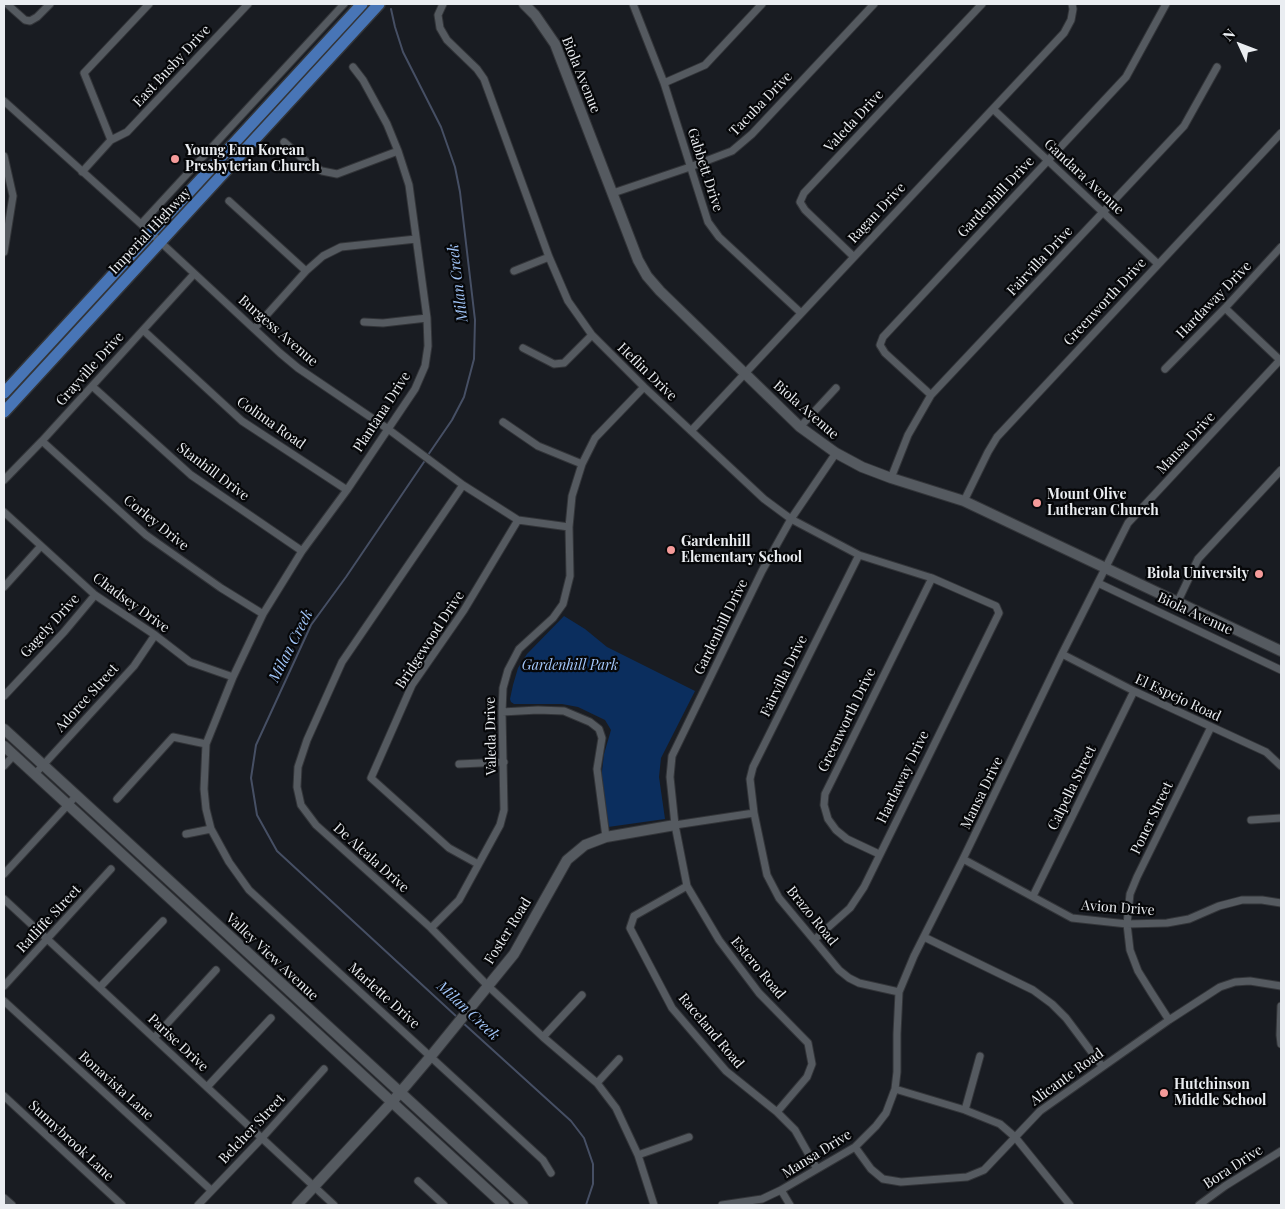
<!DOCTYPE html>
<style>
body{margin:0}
#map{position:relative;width:1285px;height:1209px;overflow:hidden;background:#191c22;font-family:"Playfair Display",serif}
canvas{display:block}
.frame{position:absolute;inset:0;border:5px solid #eaedf1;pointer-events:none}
.north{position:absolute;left:1215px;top:20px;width:50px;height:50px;-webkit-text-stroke:4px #060709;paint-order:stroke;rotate:313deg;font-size:14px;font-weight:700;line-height:20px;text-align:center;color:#eaedf1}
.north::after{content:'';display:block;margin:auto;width:18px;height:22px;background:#eaedf1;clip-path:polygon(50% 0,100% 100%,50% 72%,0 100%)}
</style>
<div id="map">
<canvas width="1285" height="1209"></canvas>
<div class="frame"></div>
<div class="north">N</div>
</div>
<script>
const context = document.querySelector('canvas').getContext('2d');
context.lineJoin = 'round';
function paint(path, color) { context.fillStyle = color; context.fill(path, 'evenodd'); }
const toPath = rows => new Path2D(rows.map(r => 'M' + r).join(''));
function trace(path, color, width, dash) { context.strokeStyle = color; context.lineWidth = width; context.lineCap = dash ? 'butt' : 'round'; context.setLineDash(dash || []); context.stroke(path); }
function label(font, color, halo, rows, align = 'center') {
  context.font = font + ' "Playfair Display",serif'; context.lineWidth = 4.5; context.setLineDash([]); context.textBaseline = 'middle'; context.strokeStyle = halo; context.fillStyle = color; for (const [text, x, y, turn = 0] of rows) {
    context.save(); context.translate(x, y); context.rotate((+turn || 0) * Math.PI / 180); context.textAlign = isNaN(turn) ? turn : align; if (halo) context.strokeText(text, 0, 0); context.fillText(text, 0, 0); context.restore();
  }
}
paint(toPath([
 [564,616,585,629,607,647,695,691,661,758,659,777,665,819,608,827,601,780,604,754,611,730,605,720,578,707,562,704,514,704,511,702,510,699,513,685,518,668,527,654]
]), '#0b2e5e');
trace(toPath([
 [391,9,395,27,403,52,441,127,455,167,460,192,475,320,474,359,464,397,452,420,428,455],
 [426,459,346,577,311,625,256,745,251,778,257,815,277,851,457,1017],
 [462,1022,571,1121,584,1138,593,1164,593,1184,586,1205]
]), '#464f64', 2);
const street = toPath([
 [7,4,25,20,30,21,37,17,50,4],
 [443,4,438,15,440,28,447,40,477,69,484,79,549,257,568,301,592,335,644,387,764,499,791,519,859,555,932,578,996,606,999,613,864,887,850,908,814,940],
 [633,4,664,83,708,222,719,237,801,313],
 [353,67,363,80,387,124,398,151,409,185,427,318,428,346,425,366,415,389,347,490,302,551,263,614,233,677,206,744,204,789,206,809,211,829,229,862,249,890,543,1160,551,1173],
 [664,83,705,65,762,4],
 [4,101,141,224,280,353,298,368,388,429,463,485,518,520,569,527],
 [993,109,1158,264],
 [111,140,127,132,248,4],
 [284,142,309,164,322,171,337,174,398,151],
 [4,156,13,196,4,252],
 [82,172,111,140,84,73,149,4],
 [613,193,690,167,732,151,752,134,874,4],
 [229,201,306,271],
 [141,224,344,4],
 [854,257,805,210,800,202,804,193,982,4],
 [514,271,549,257],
 [1225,308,1281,361],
 [364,322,383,323,427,318],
 [254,329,306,271,323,256,341,247,416,239],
 [143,330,242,421,347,490],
 [523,348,554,364,564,363,592,335],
 [1165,369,1225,308,1281,247],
 [92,386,191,475,302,551],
 [931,395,885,353,880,345,883,337,1126,77,1166,4],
 [503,422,538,446,582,464],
 [800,427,836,388],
 [691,431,1064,33,1071,20,1073,9,1072,4],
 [42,441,146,535,221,588,263,614],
 [891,478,908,435,931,395,1184,126,1217,67],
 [4,480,42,441,194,274],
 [463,485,342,662,307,740,298,767,297,787,301,805,316,825,431,928,488,986,543,1037,597,1083,616,1108,638,1155,654,1205],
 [964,501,988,452,997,437,1281,133],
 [4,512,95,595,155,635,190,662,233,677],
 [859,555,753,767,750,779,754,813,767,875,779,898,839,970,849,978,859,983,899,992],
 [1098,583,1281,670],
 [4,587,41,546],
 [1178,601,1198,559,1281,470],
 [1062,654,1134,691,1266,752,1281,766],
 [4,696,64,632,95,595],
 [502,712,538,710,564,711,590,722,599,729,602,738,597,769,606,837],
 [459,764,504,762],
 [4,766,14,755],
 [35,774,134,666,155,635],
 [117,799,173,737,206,744],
 [1251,820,1281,818],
 [675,825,754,813],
 [186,834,211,829],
 [879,854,847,839,836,830,828,819,824,805,825,794,932,578],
 [963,859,1072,918,1127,924,1167,923,1189,919,1219,906,1242,900,1262,900,1281,903],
 [478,864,449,848,371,778,412,685,464,610,518,520],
 [4,874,76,796],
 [687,886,634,916,630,928,672,1008,726,1071,777,1112,795,1130,817,1169],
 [1033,896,1134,691],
 [4,899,334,1205],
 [431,928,459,900,500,825,504,810,502,712,503,688,508,670,519,649,553,618,563,604,570,576,569,527,572,496,582,464,595,438,644,387],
 [924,937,1033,990,1052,1004,1066,1018,1102,1066],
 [4,986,111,869],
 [100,987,163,921],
 [4,1001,211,1190],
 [1281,1006,1280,1035,1281,1044],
 [1169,1020,1151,992,1138,971,1130,950,1127,924,1130,894,1137,877,1211,727],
 [543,1037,582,995],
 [154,1038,216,970],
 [597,1083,619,1059],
 [207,1087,271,1018],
 [895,1089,965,1110,1000,1124,1015,1137,1070,1205],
 [4,1096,122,1205],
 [965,1110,980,1056],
 [777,1112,807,1077,812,1064,808,1043,759,993,719,940,687,886,675,825,670,777,672,756,762,571,791,519,836,453],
 [855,1147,871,1169,883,1179,901,1182,967,1177,984,1170,1040,1111,1169,1020,1220,987,1235,982,1250,981,1281,986],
 [638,1155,689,1137],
 [418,1181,444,1205],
 [781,1190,790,1205],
 [4,1198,12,1205],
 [198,1205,262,1138,324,1069],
 [722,1205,762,1199,781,1190,855,1147,876,1126,886,1113,895,1089,897,1072,897,1034,899,992,914,956,963,859,1062,654,1128,523,1281,359],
 [1199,1205,1225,1186,1281,1151]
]);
const secondary = toPath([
 [524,4,535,15,555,44,638,260,647,276,660,291,800,427,836,453,862,467,891,478,964,501,1281,651],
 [4,729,523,1205],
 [4,746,504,1205],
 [297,1205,392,1102,431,1056,514,954,567,860,585,845,606,837,675,825]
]);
const primary = toPath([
 [4,393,362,4],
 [4,412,379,4]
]);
trace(street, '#333539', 9);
trace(secondary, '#333539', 12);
trace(primary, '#333539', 14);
trace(street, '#555a60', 7);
trace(secondary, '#555a60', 10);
trace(primary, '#4875b6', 11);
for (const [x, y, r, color] of [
 [175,159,5,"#f59b9a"],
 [1037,503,5,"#f59b9a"],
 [671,550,5,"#f59b9a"],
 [1259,574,5,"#f59b9a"],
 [1164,1093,5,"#f59b9a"]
]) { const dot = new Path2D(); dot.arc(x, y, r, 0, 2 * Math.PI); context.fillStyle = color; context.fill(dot); trace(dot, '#060709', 2); }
label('14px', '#eaedf1', '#060709', [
 ["East Busby Drive",172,66,-47],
 ["Biola Avenue",581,75,68],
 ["Tacuba Drive",761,104,-46],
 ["Valeda Drive",854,121,-47],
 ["Gabbett Drive",705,170,72],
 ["Gandara Avenue",1084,177,43],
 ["Gardenhill Drive",996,197,-47],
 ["Ragan Drive",877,213,-47],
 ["Imperial Highway",150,231,-47],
 ["Fairvilla Drive",1040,261,-47],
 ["Hardaway Drive",1214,300,-46],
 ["Greenworth Drive",1105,302,-47],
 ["Burgess Avenue",278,331,41],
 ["Grayville Drive",90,369,-48],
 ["Heflin Drive",647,372,44],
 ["Biola Avenue",806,410,41],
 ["Plantana Drive",382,412,-57],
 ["Colima Road",271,423,35],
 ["Mansa Drive",1186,443,-47],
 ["Stanhill Drive",213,472,37],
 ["Corley Drive",156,523,39],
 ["Chadsey Drive",131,603,36],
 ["Biola Avenue",1195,614,25],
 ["Gagely Drive",50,626,-48],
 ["Gardenhill Drive",721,627,-64],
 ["Bridgewood Drive",430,640,-57],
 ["Fairvilla Drive",784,676,-64],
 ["Adoree Street",87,698,-48],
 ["El Espejo Road",1178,698,25],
 ["Greenworth Drive",847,720,-64],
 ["Valeda Drive",491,736,-91],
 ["Hardaway Drive",903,777,-64],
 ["Calpella Street",1072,788,-64],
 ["Mansa Drive",982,793,-64],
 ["Poner Street",1152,818,-64],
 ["De Alcala Drive",371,858,42],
 ["Avion Drive",1118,908,4],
 ["Brazo Road",812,916,51],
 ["Ratliffe Street",49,919,-47],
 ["Foster Road",508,931,-58],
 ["Valley View Avenue",272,957,43],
 ["Estero Road",758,968,50],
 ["Marlette Drive",384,996,42],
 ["Raceland Road",711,1031,50],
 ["Parise Drive",178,1043,43],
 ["Alicante Road",1067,1077,-36],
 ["Bonavista Lane",116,1086,42],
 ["Belcher Street",252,1129,-47],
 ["Sunnybrook Lane",71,1141,43],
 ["Mansa Drive",817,1154,-32],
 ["Bora Drive",1233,1167,-33]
]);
label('bold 14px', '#eaedf1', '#060709', [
 ["Young Eun Korean",185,151],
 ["Presbyterian Church",185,167],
 ["Mount Olive",1047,495],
 ["Lutheran Church",1047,511],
 ["Gardenhill",681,542],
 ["Elementary School",681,558],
 ["Biola University",1249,574,"right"],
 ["Hutchinson",1174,1085],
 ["Middle School",1174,1101]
], 'left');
label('italic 14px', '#a4c8fc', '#060709', [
 ["Gardenhill Park",570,666]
]);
label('italic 15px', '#a2c6fa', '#060709', [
 ["Milan Creek",458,283,-97],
 ["Milan Creek",291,646,-63],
 ["Milan Creek",468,1011,43]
]);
</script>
